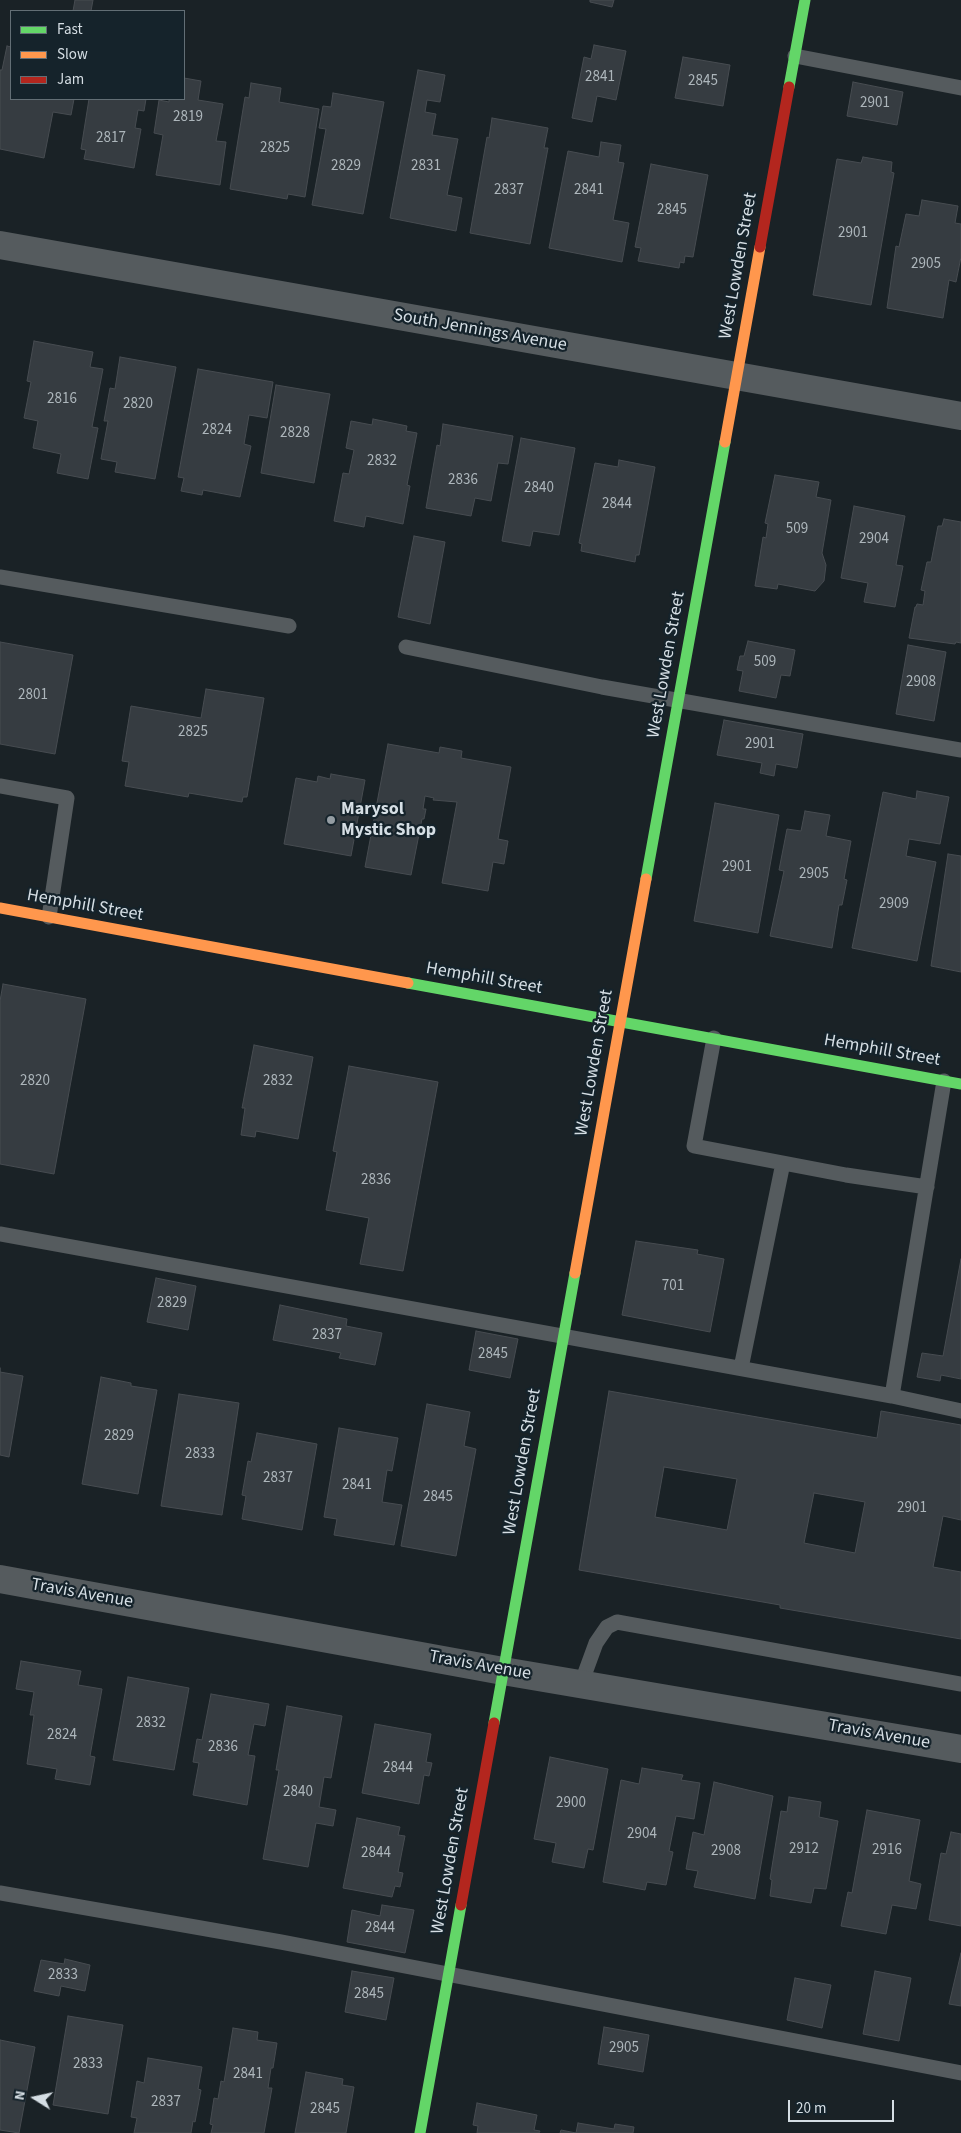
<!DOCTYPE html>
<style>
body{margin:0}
#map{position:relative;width:961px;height:2133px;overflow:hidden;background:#1a2226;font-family:"Source Sans 3",sans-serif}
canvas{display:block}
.legend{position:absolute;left:10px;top:10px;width:175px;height:90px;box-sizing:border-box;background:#15232b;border:1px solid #626e75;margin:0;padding:6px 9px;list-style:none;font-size:15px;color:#d5dee4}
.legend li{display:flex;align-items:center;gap:10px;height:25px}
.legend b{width:25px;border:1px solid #626e75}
.north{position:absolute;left:10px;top:2073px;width:50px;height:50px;-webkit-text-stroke:4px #15232b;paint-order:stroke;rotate:280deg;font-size:14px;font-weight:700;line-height:20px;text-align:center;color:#d5dee4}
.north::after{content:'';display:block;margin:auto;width:18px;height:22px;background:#d5dee4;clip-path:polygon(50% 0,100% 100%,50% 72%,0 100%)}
.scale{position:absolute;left:788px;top:2100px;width:106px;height:22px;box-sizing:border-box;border:2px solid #d5dee4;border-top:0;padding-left:6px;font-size:15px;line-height:18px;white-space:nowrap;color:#d5dee4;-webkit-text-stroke:4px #15232b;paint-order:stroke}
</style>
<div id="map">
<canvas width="961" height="2133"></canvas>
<ul class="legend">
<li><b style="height:6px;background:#63d668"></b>Fast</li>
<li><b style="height:6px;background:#ff974d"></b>Slow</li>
<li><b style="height:6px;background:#b3261e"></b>Jam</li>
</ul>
<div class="north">N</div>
<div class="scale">20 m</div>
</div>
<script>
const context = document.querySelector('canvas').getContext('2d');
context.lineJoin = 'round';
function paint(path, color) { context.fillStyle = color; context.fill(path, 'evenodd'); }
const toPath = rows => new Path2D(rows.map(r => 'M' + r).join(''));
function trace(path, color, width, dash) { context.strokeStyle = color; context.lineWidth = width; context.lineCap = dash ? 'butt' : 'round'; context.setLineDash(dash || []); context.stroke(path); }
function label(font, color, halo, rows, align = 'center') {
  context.font = font + ' "Source Sans 3",sans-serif'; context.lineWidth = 4.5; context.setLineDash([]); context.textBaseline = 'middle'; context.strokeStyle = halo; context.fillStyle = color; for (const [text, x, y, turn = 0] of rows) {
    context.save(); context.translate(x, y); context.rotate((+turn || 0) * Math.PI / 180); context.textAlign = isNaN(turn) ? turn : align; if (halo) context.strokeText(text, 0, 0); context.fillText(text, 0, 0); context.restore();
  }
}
const building = toPath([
 [75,0,93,0,91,11,73,11,75,0],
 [590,0,614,0,612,7,590,2,590,0],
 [594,45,626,51,616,100,597,96,592,122,572,118,584,57,591,59,594,45],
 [7,46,11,47,11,99,74,99,71,115,53,112,44,158,0,149,0,70,2,70,7,46],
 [683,57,730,65,723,106,675,98,683,57],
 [418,70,445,75,440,102,427,100,425,112,436,114,432,135,458,139,447,195,462,198,456,231,390,218,418,70],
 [184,78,201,81,198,100,223,104,216,141,226,142,220,185,156,175,163,135,154,133,159,100,169,102,169,99,184,99,184,78],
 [853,82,903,92,897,125,847,116,853,82],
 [251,83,281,88,279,102,319,109,305,197,288,194,287,199,230,189,245,97,249,98,251,83],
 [333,93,384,102,363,214,312,205,326,129,319,128,323,106,331,107,333,93],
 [89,99,146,99,144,111,138,110,135,128,141,129,134,168,84,159,86,150,81,149,89,99],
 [492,118,548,128,544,148,548,148,530,244,470,233,487,137,489,138,492,118],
 [601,142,621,145,618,162,624,163,613,220,629,223,622,262,549,248,568,151,599,157,601,142],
 [863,157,892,162,891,172,894,173,871,305,813,295,837,159,861,163,863,157],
 [651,164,708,175,693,257,685,256,684,263,680,262,679,268,638,261,641,248,635,247,651,164],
 [922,200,958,206,955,223,961,224,961,257,956,282,949,280,943,318,887,308,896,246,899,247,906,214,919,216,922,200],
 [34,341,93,352,90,367,103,369,92,427,98,428,88,479,57,473,61,454,33,448,38,421,24,418,31,382,27,381,34,341],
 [120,357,176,367,155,479,115,472,117,462,101,459,108,421,104,421,110,388,115,389,120,357],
 [198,369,273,382,267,418,249,415,244,444,251,446,240,497,203,490,202,495,181,491,184,478,178,477,198,369],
 [276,385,330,394,314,483,261,473,276,385],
 [373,419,407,426,406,431,417,433,407,485,410,486,403,524,366,516,364,527,334,521,343,473,349,474,354,450,346,448,351,421,372,425,373,419],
 [443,424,513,436,508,464,498,463,491,501,475,498,471,516,426,508,437,445,440,446,443,424],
 [521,438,575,448,559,535,533,531,530,546,502,541,521,438],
 [619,460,655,467,639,555,636,555,635,562,581,551,582,544,579,543,595,463,618,467,619,460],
 [775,475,819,482,816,497,831,500,822,553,826,565,824,581,815,591,778,584,777,589,755,586,763,537,766,538,768,524,765,523,775,475],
 [854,506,905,516,896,565,903,566,895,607,864,602,868,583,841,578,854,506],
 [944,519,961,522,961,643,956,642,955,644,909,638,915,607,916,607,917,604,923,605,925,591,921,590,927,562,931,562,938,526,942,526,944,519],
 [414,536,445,542,430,624,398,617,414,536],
 [748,641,795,650,790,676,781,675,776,698,739,691,743,671,737,670,740,656,744,656,748,641],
 [0,642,73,655,55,754,0,744,0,642],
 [908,645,946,652,934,721,896,714,908,645],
 [206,689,264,698,247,797,243,797,242,802,189,793,188,797,125,786,129,762,122,761,131,706,201,718,206,689],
 [724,720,803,734,797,768,776,764,774,776,760,773,762,763,717,755,724,720],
 [388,744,439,753,440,747,462,751,461,758,511,767,498,839,508,841,504,864,493,862,488,891,442,883,457,802,433,800,434,798,425,796,423,809,426,809,424,819,422,819,411,875,365,867,388,744],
 [331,774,365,780,351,856,284,844,296,778,317,782,318,776,330,779,331,774],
 [917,791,949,797,940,844,909,839,906,856,936,862,917,961,852,948,883,792,916,799,917,791],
 [715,803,779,815,758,933,694,921,715,803],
 [805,811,830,815,826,836,851,841,844,879,847,880,842,905,839,905,832,948,770,936,784,871,779,870,787,829,801,831,805,811],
 [948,854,961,856,961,972,931,966,948,854],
 [3,984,86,999,54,1174,0,1164,0,1001,3,984],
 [254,1045,313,1057,298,1139,256,1131,255,1137,241,1135,245,1108,242,1108,254,1045],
 [349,1066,438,1082,403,1271,360,1264,369,1218,326,1210,337,1152,333,1151,349,1066],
 [636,1241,698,1250,697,1254,724,1259,710,1332,622,1315,636,1241],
 [961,1259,961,1379,941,1375,940,1381,917,1377,922,1353,943,1356,961,1259],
 [156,1278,196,1286,188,1330,147,1322,156,1278],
 [280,1305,347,1319,346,1326,382,1333,375,1365,339,1358,341,1353,273,1340,280,1305],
 [476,1331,518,1339,510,1378,469,1370,476,1331],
 [0,1368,0,1372,23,1376,9,1457,0,1455,0,1368],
 [101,1377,131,1383,131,1386,157,1390,138,1494,82,1484,101,1377],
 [609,1391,877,1438,881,1411,961,1425,961,1520,943,1516,933,1567,961,1572,961,1639,780,1608,780,1605,579,1570,609,1391],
 [664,1467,737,1479,727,1530,655,1517,664,1467],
 [814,1493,865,1502,855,1553,804,1543,814,1493],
 [179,1394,239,1403,222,1515,161,1506,179,1394],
 [427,1404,470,1412,464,1446,476,1449,456,1556,401,1546,427,1404],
 [339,1428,398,1438,392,1471,387,1470,382,1502,402,1505,394,1545,334,1535,337,1519,324,1517,339,1428],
 [257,1433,317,1444,302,1530,242,1519,246,1496,242,1495,248,1461,251,1462,257,1433],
 [21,1661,81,1671,78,1685,102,1689,90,1756,95,1757,90,1785,55,1779,57,1769,27,1764,34,1715,30,1715,34,1692,16,1689,21,1661],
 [128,1677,189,1688,174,1770,113,1760,128,1677],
 [211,1694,269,1704,265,1726,254,1724,248,1755,255,1756,247,1805,193,1795,199,1763,193,1762,197,1739,202,1740,211,1694],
 [287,1706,342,1716,331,1778,324,1777,319,1807,336,1810,333,1826,316,1823,308,1867,263,1859,279,1770,276,1770,287,1706],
 [375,1724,431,1734,426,1762,432,1763,429,1776,424,1775,419,1804,362,1793,375,1724],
 [550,1757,608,1769,593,1850,588,1849,584,1868,552,1862,556,1843,534,1839,550,1757],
 [642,1768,683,1775,681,1780,700,1783,694,1819,676,1816,669,1851,673,1852,666,1885,647,1882,645,1890,603,1882,621,1780,639,1784,642,1768],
 [714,1782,773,1796,755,1899,694,1887,698,1871,686,1869,693,1832,704,1835,714,1782],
 [789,1797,821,1802,819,1817,838,1821,826,1889,814,1888,811,1903,770,1896,772,1880,770,1879,781,1811,787,1812,789,1797],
 [867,1810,920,1820,909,1881,921,1884,916,1909,892,1905,886,1934,841,1926,848,1892,852,1893,867,1810],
 [357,1818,400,1827,398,1835,405,1836,398,1872,403,1873,400,1887,395,1886,392,1897,343,1888,357,1818],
 [951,1832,961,1834,961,1926,929,1920,941,1853,946,1854,951,1832],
 [382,1905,414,1910,405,1953,347,1942,352,1910,380,1916,382,1905],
 [961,1953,961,2006,949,2004,961,1953],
 [65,1959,90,1965,85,1991,61,1986,59,1996,34,1991,41,1960,64,1964,65,1959],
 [352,1971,394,1978,386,2020,345,2012,352,1971],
 [875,1971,911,1978,899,2041,863,2034,875,1971],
 [795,1978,831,1985,822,2028,787,2020,795,1978],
 [68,2016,123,2025,108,2114,53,2105,68,2016],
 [604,2027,649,2035,643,2072,598,2064,604,2027],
 [233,2028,258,2032,257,2040,277,2043,273,2068,271,2068,268,2088,272,2088,264,2133,211,2133,213,2125,210,2124,214,2098,218,2099,221,2081,224,2082,233,2028],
 [0,2040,35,2047,19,2133,0,2130,0,2040],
 [148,2058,202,2067,198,2089,201,2090,195,2122,193,2121,191,2133,134,2133,137,2118,131,2117,137,2081,144,2083,148,2058],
 [306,2072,343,2079,342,2085,354,2087,346,2133,295,2133,306,2072],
 [477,2103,537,2115,534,2130,540,2131,539,2133,477,2133,478,2126,473,2125,477,2103],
 [578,2123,614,2129,615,2124,634,2127,633,2133,560,2133,561,2130,576,2133,578,2123]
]);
paint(building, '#363c41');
trace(building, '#474c51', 1);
trace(toPath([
 [795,56,961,88],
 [0,577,289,626],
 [406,647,602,687,961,750],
 [0,786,67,798,49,917],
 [714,1038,694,1146,846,1175,927,1187],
 [944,1081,892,1396,961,1411],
 [0,1234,892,1396],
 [741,1368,783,1163],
 [581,1684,596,1643,607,1627,617,1622,961,1684],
 [0,1893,281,1942,961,2073]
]), '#555b5e', 15);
trace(toPath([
 [0,245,961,416],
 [0,1579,503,1671,961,1749]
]), '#555b5e', 28);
trace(toPath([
 [789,87,805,0],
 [646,879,725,442],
 [408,983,961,1084],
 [494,1723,575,1273],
 [420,2133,461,1905]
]), '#63d668', 11);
trace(toPath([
 [725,442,760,247],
 [0,908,408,983],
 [575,1273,646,879]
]), '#ff974d', 11);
trace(toPath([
 [760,247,789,87],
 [461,1905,494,1723]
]), '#b3261e', 11);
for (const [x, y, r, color] of [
 [331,820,5,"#949ca2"]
]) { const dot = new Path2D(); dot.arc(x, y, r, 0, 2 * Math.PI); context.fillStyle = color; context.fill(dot); trace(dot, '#15232b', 2); }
label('15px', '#adb6bb', null, [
 ["2841",600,78],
 ["2845",703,82],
 ["2901",875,104],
 ["2819",188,118],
 ["2817",111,139],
 ["2825",275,149],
 ["2829",346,167],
 ["2831",426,167],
 ["2837",509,191],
 ["2841",589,191],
 ["2845",672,211],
 ["2901",853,234],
 ["2905",926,265],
 ["2816",62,400],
 ["2820",138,405],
 ["2824",217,431],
 ["2828",295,434],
 ["2832",382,462],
 ["2836",463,481],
 ["2840",539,489],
 ["2844",617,505],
 ["509",797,530],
 ["2904",874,540],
 ["509",765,663],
 ["2908",921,683],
 ["2801",33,696],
 ["2825",193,733],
 ["2901",760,745],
 ["2901",737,868],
 ["2905",814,875],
 ["2909",894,905],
 ["2820",35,1082],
 ["2832",278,1082],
 ["2836",376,1181],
 ["701",673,1287],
 ["2829",172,1304],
 ["2837",327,1336],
 ["2845",493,1355],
 ["2829",119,1437],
 ["2833",200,1455],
 ["2837",278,1479],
 ["2841",357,1486],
 ["2845",438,1498],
 ["2901",912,1509],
 ["2832",151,1724],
 ["2824",62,1736],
 ["2836",223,1748],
 ["2844",398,1769],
 ["2840",298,1793],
 ["2900",571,1804],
 ["2904",642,1835],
 ["2912",804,1850],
 ["2916",887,1851],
 ["2908",726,1852],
 ["2844",376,1854],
 ["2844",380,1929],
 ["2833",63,1976],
 ["2845",369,1995],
 ["2905",624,2049],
 ["2833",88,2065],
 ["2841",248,2075],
 ["2837",166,2103],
 ["2845",325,2110]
]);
label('18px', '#d5dee4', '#15232b', [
 ["West Lowden Street",739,266,-80],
 ["South Jennings Avenue",480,331,10],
 ["West Lowden Street",667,665,-80],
 ["Hemphill Street",85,906,10],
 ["Hemphill Street",484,979,10],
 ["Hemphill Street",882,1051,10],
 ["West Lowden Street",595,1063,-80],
 ["West Lowden Street",523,1462,-80],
 ["Travis Avenue",82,1594,10],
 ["Travis Avenue",480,1666,10],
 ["Travis Avenue",879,1735,10],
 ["West Lowden Street",451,1861,-80]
]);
label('bold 18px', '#d5dee4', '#15232b', [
 ["Marysol",341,810],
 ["Mystic Shop",341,831]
], 'left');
</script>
